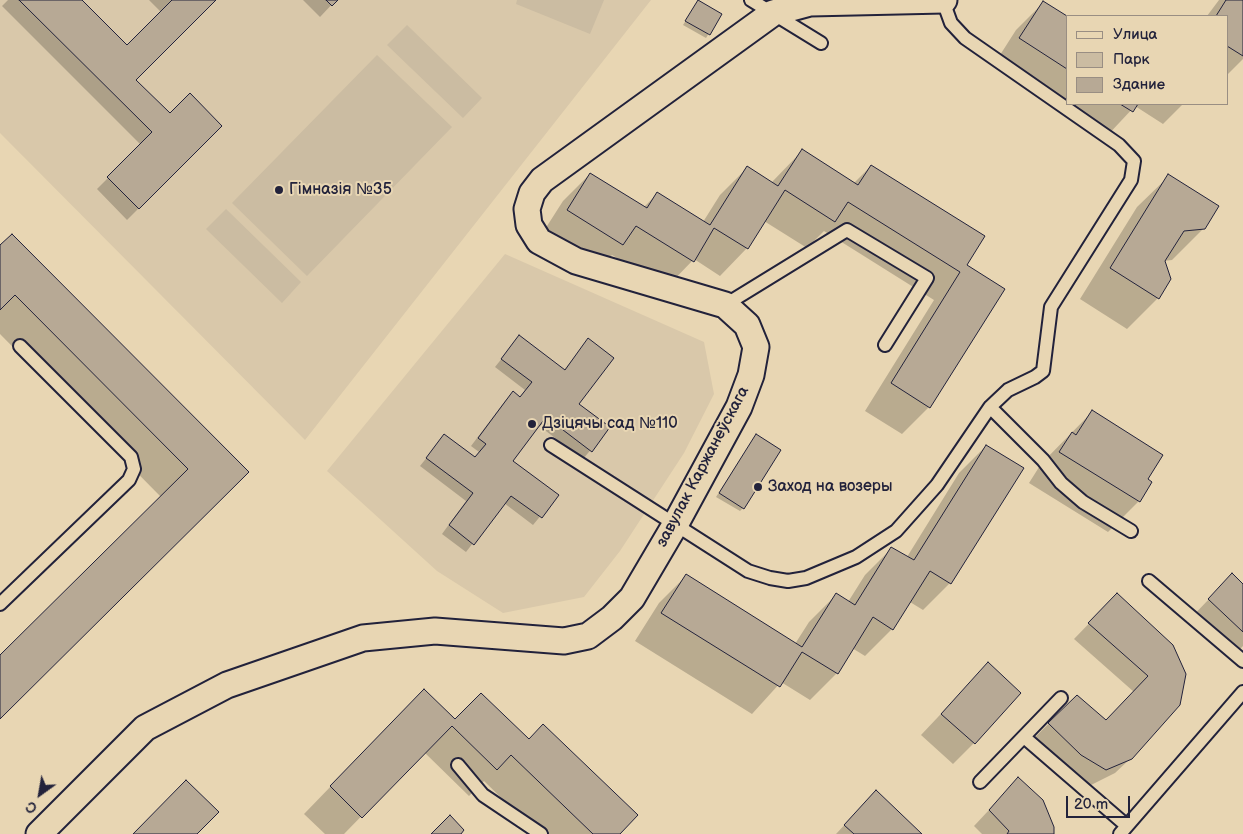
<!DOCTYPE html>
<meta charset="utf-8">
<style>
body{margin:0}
#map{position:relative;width:1243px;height:834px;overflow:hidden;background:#e8d6b3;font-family:"Balsamiq Sans",sans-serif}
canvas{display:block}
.legend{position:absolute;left:1066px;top:15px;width:162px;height:90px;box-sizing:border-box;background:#e8d6b3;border:1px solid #998e83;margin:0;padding:6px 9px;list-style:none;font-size:15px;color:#22223b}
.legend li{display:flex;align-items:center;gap:10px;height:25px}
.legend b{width:25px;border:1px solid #998e83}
.north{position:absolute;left:15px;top:769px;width:50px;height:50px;-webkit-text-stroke:4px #e8d6b3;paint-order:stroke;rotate:212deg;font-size:14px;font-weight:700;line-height:20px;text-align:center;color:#22223b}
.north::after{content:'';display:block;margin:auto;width:18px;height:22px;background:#22223b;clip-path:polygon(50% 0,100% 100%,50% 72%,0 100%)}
.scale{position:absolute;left:1066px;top:796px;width:64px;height:22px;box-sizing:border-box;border:2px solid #22223b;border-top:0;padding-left:6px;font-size:15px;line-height:18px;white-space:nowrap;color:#22223b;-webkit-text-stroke:4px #e8d6b3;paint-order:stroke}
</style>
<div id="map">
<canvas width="1243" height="834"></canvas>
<ul class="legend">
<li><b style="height:6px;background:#e8d6b3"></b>Улица</li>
<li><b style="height:14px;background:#cbbca2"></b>Парк</li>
<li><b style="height:14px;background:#b7a995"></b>Здание</li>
</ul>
<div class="north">С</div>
<div class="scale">20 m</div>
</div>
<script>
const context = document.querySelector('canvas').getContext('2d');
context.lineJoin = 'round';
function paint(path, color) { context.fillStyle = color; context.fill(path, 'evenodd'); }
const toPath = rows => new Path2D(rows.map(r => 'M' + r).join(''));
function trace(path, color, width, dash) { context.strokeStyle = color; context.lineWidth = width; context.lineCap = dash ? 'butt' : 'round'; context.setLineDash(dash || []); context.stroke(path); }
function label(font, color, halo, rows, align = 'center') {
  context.font = font + ' "Balsamiq Sans",sans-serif'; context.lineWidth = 4; context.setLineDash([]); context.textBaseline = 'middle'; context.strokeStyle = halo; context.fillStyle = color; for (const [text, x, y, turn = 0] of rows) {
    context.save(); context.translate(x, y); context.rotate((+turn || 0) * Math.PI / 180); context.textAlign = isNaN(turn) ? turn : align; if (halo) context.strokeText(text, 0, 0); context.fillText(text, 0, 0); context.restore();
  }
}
paint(toPath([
 [0,0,651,0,305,440,0,133],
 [505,254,704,342,714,394,684,453,620,551,584,597,503,613,437,571,327,471]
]), '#d9c8aa');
paint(toPath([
 [517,0,604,0,590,34,516,4],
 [407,25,482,98,463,118,387,45],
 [377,55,452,127,307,276,232,203],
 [226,209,301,282,282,303,206,229]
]), '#cbbca2');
paint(toPath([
 [8,0,80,0,127,47,161,12,149,0,214,0,134,80,170,115,221,126,127,220,97,189,141,145,2,6],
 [303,0,336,0,320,17],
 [1219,0,1243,0,1243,59,1227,75,1227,16,1207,16],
 [698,1,721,14,706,38,683,25],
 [1043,3,1067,18,1067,104,1183,104,1163,124,1135,106,1105,138,993,66,1016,30],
 [802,151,854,183,871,166,965,266,929,407,902,434,865,411,934,300,824,231,807,248,764,221,747,248,720,276,694,259,666,288,612,255,595,272,540,237,563,201,590,174,643,208,657,194,703,222,720,195,747,168,771,183],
 [1169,176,1204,228,1172,260,1164,261,1158,298,1127,329,1080,299,1137,207],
 [0,247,247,472,0,718,0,657,161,497,0,334],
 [519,337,564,370,588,340,577,404,609,428,583,459,538,425,511,461,557,496,533,525,504,503,466,552,442,534,466,501,420,466,444,436,474,458,479,452,471,446,505,401,513,393,519,398,525,390,495,367],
 [1092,412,1151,483,1139,501,1108,532,1029,483,1041,464],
 [756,436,743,508,740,511,716,497],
 [986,446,950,583,923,610,910,602,892,629,865,656,852,648,837,673,810,700,781,682,752,714,635,641,659,603,686,576,795,644,809,622,836,595,848,602,865,575,892,548,907,557,959,473],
 [1232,575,1243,585,1243,646,1230,659,1188,621],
 [1102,610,1185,674,1131,758,1115,773,1091,785,1066,770,1034,738,1077,696,1106,722,1134,692,1074,639],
 [988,664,974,743,953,764,921,735],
 [481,694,618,834,538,834,484,781,469,796,424,752,344,834,325,834,304,814,397,718,455,721],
 [876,791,920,834,836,834],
 [1004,794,1052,834,982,834,974,826]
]), '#0003');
const building = toPath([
 [19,0,82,0,127,45,172,0,216,0,136,80,170,113,190,93,222,126,139,209,107,177,152,132,19,0],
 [326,0,338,0,332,6,326,0],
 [698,0,722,14,710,35,685,21,698,0],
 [1226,0,1243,0,1243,56,1227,46,1227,16,1216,16,1226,0],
 [1043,1,1067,16,1067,69,1019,38,1043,1],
 [1120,104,1138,104,1133,112,1120,104],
 [802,149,858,185,871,165,985,236,967,265,1005,289,930,408,891,383,960,272,848,202,835,222,785,190,748,249,714,228,694,262,636,226,623,245,567,210,590,173,647,208,657,192,710,225,747,166,778,186,802,149],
 [1168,174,1219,206,1205,229,1184,231,1165,261,1171,279,1159,299,1110,268,1168,174],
 [12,234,249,472,0,719,0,655,188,469,15,295,0,310,0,245,12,234],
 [519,335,565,370,588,338,614,358,579,404,610,427,592,452,546,417,513,461,559,495,542,518,511,496,474,545,449,525,473,493,426,458,444,434,475,457,486,444,478,438,513,391,520,397,532,382,501,359,519,335],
 [1092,410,1163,455,1148,479,1152,482,1140,502,1059,452,1072,432,1076,435,1092,410],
 [756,434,781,450,744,509,719,493,756,434],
 [986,445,1024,468,951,584,930,571,893,630,873,617,838,674,802,652,780,687,661,613,686,574,802,647,836,593,855,605,891,547,914,560,986,445],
 [1232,573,1243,584,1243,632,1208,599,1232,573],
 [1117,593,1173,645,1186,674,1180,705,1132,759,1106,770,1081,755,1048,723,1077,695,1106,720,1148,676,1088,623,1117,593],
 [988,662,1021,693,975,744,941,714,988,662],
 [424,689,455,719,481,693,529,739,543,724,638,815,620,834,593,834,511,755,497,770,452,726,362,818,330,786,424,689],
 [1018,777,1043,800,1054,827,1054,834,1007,834,1009,831,989,810,1018,777],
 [186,780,219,812,197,834,133,834,186,780],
 [876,790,922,834,854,834,844,825,876,790],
 [450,815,464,830,461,834,431,834,450,815]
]);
paint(building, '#b7a995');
trace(building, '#22223b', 1);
const service = toPath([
 [751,0,821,43],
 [725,305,847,230,927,278,885,345],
 [990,407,1043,460,1061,483,1083,502,1131,531],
 [551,445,748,571,770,578,788,581,806,578,856,557,896,531,937,485,990,407,1008,390,1035,377,1043,371,1051,307,1131,180,1134,161,1119,145,965,38,951,23,943,1],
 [1149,581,1243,661],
 [0,604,129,480,134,469,131,457,20,346],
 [1024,737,1127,826],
 [458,765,483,795,541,834],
 [980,782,1061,698],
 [1120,834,1243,692]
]);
const minor = toPath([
 [39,834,145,728,227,685,363,638,435,631,564,641,588,636,612,618,632,598,675,525,739,407,751,375,756,347,747,325,725,305,576,261,539,241,529,225,527,209,532,193,542,180,773,13,810,3,944,0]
]);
trace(service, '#22223b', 16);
trace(minor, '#22223b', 29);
trace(service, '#e8d6b3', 12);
trace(minor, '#e8d6b3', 25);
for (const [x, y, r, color] of [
 [279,190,5,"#22223b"],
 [532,424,5,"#22223b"],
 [758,487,5,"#22223b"]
]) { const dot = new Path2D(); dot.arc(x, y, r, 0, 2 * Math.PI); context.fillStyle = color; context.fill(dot); trace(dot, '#e8d6b3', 2); }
label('16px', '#22223b', '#e8d6b3', [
 ["Гімназія №35",289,190],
 ["Дзіцячы сад №110",542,424],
 ["Заход на возеры",768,487]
], 'left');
label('16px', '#22223b', '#e8d6b3', [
 ["завулак Каржанеўскага",703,467,-62]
]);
</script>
